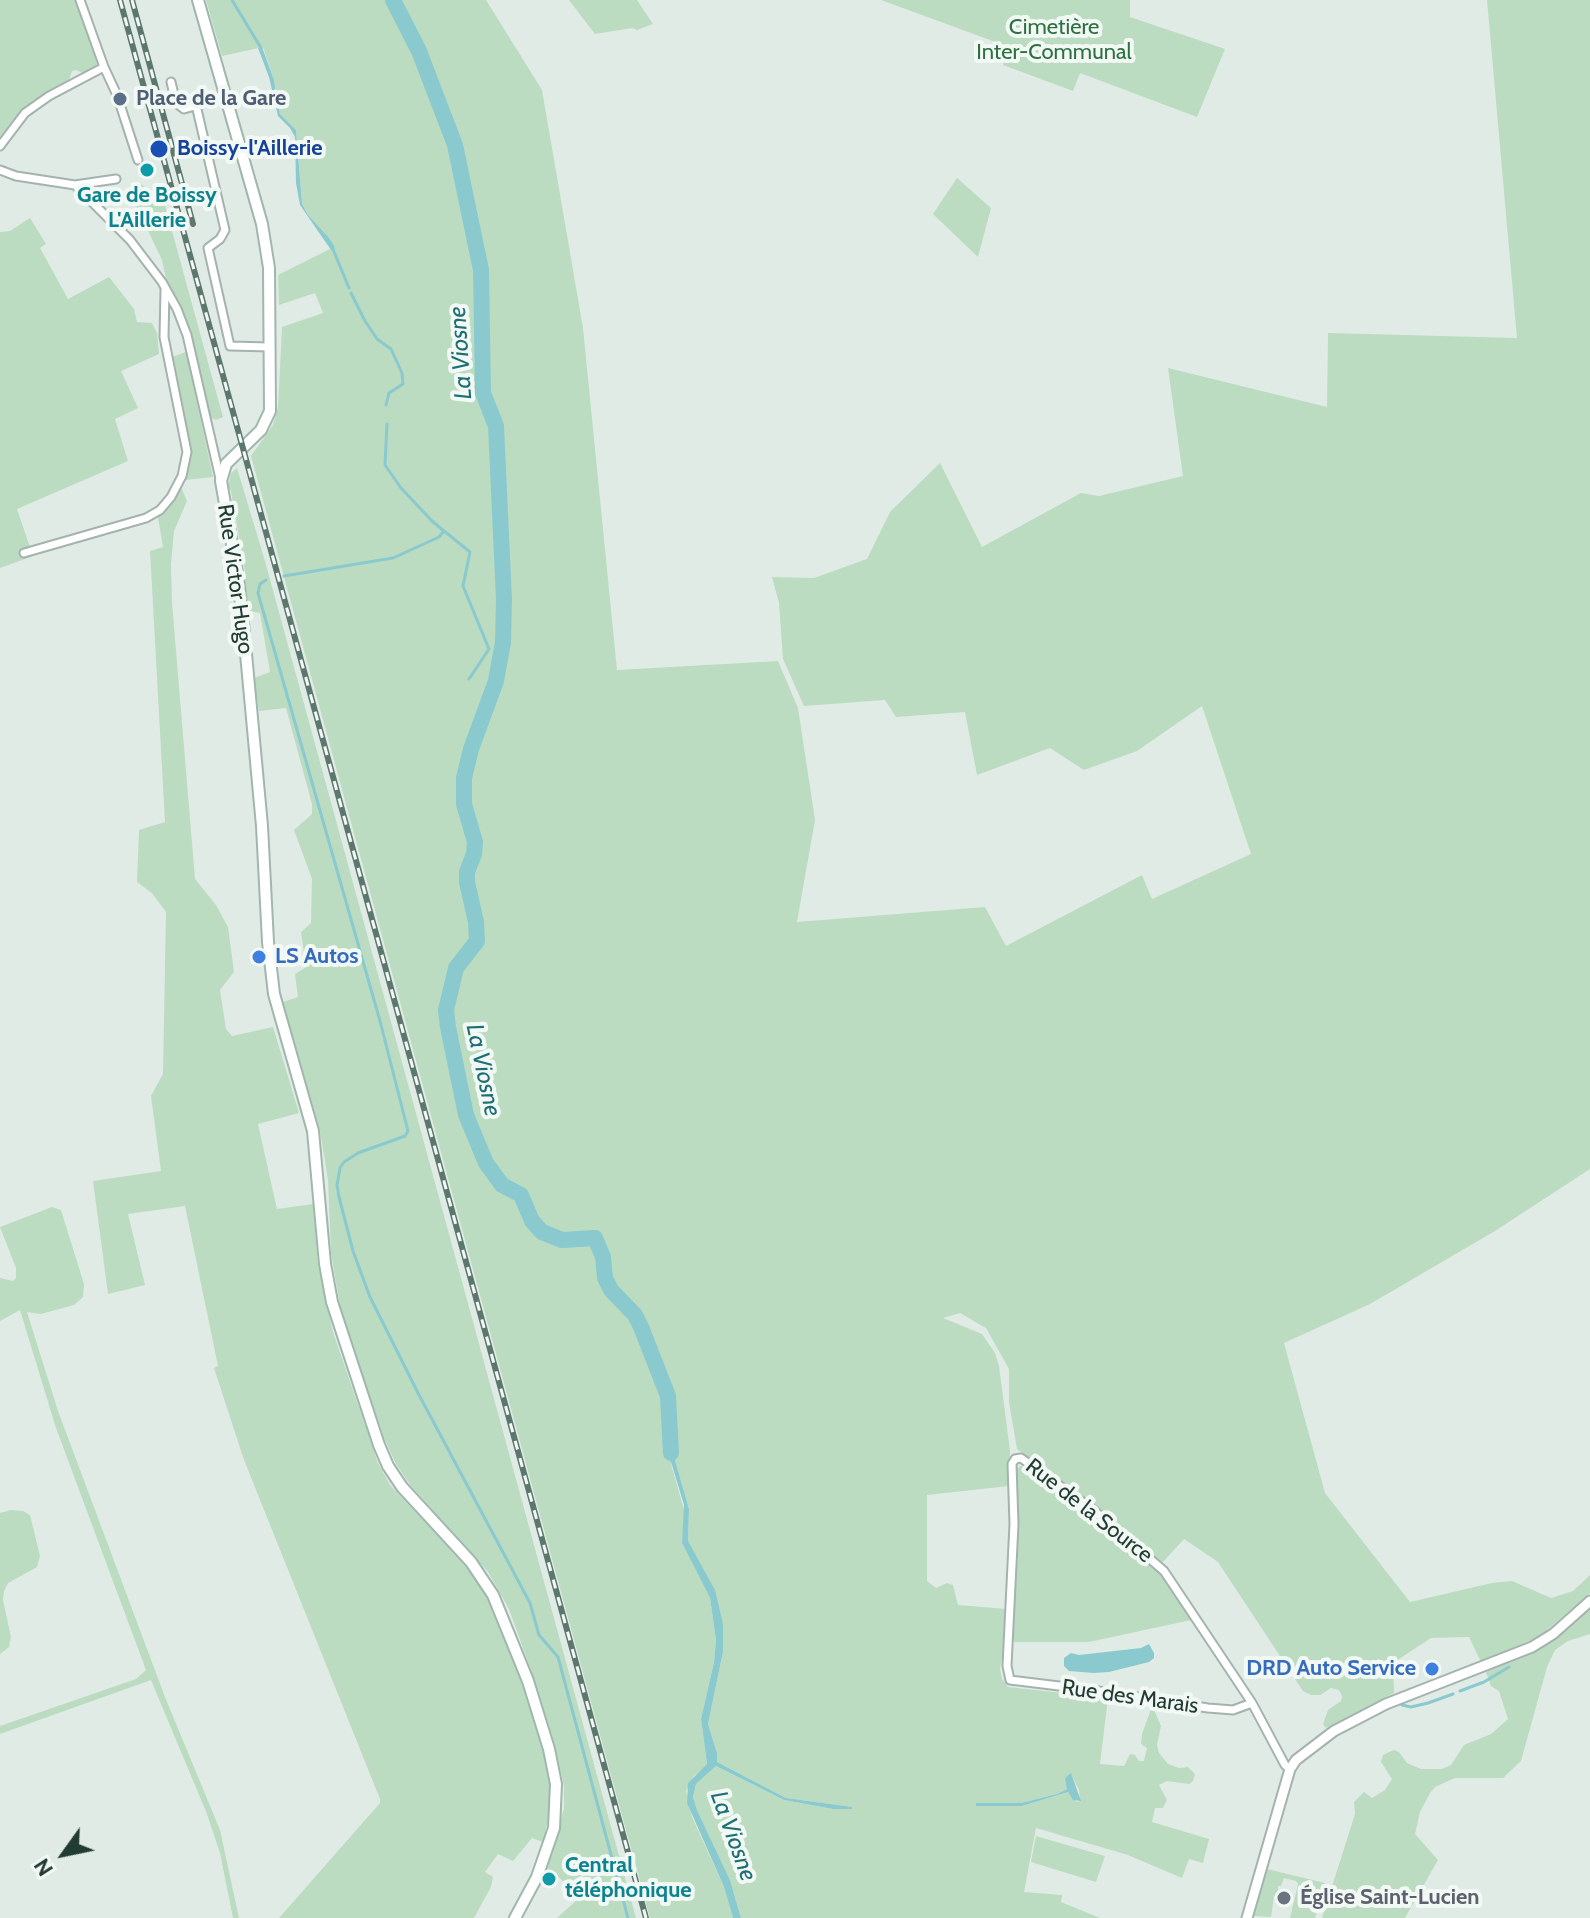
<!DOCTYPE html>
<meta charset="utf-8">
<style>
body{margin:0}
#map{position:relative;width:1590px;height:1918px;overflow:hidden;background:#e1ebe6;font-family:Cabin,sans-serif}
canvas{display:block}
.north{position:absolute;left:24px;top:1814px;width:80px;height:80px;-webkit-text-stroke:6px #f2f8f4;paint-order:stroke;rotate:237deg;font-size:22px;font-weight:700;line-height:32px;text-align:center;color:#223c33}
.north::after{content:'';display:block;margin:auto;width:28px;height:36px;background:#223c33;clip-path:polygon(50% 0,100% 100%,50% 72%,0 100%)}
</style>
<div id="map">
<canvas width="1590" height="1918"></canvas>
<div class="north">N</div>
</div>
<script>
const context = document.querySelector('canvas').getContext('2d');
context.lineJoin = 'round';
function paint(path, color) { context.fillStyle = color; context.fill(path, 'evenodd'); }
const toPath = rows => new Path2D(rows.map(r => 'M' + r).join(''));
function trace(path, color, width, dash) { context.strokeStyle = color; context.lineWidth = width; context.lineCap = dash ? 'butt' : 'round'; context.setLineDash(dash || []); context.stroke(path); }
function label(font, color, halo, rows, align = 'center') {
  context.font = font + ' Cabin,sans-serif'; context.lineWidth = 8; context.setLineDash([]); context.textBaseline = 'middle'; context.strokeStyle = halo; context.fillStyle = color; for (const [text, x, y, turn = 0] of rows) {
    context.save(); context.translate(x, y); context.rotate((+turn || 0) * Math.PI / 180); context.textAlign = isNaN(turn) ? turn : align; if (halo) context.strokeText(text, 0, 0); context.fillText(text, 0, 0); context.restore();
  }
}
paint(toPath([
 [0,0,77,0,97,63,94,69,84,74,76,70,72,71,69,80,33,101,14,119,0,137],
 [206,0,486,0,542,90,583,328,617,670,778,661,798,708,815,820,797,922,985,907,1006,946,1142,875,1152,899,1251,854,1202,706,1137,751,1084,770,1050,748,977,775,965,712,896,717,885,700,804,706,783,659,779,603,772,577,814,578,867,559,890,512,940,463,982,547,1081,493,1099,496,1183,476,1168,368,1327,407,1328,333,1517,338,1487,0,1590,0,1590,1169,1495,1231,1370,1304,1284,1343,1325,1493,1410,1602,1492,1583,1512,1581,1551,1598,1573,1591,1590,1575,1590,1593,1540,1636,1481,1662,1469,1637,1431,1638,1393,1663,1394,1693,1326,1728,1323,1724,1328,1710,1341,1701,1342,1696,1339,1690,1331,1688,1320,1695,1311,1695,1303,1691,1218,1562,1184,1539,1162,1563,1017,1449,1009,1402,1009,1369,986,1328,960,1313,943,1318,982,1334,995,1353,999,1366,1010,1451,1009,1486,927,1495,927,1581,936,1588,947,1583,953,1585,958,1605,1007,1609,1005,1645,1000,1668,1002,1679,1008,1687,1108,1698,1100,1764,1124,1766,1130,1754,1135,1755,1139,1761,1144,1761,1147,1748,1141,1744,1142,1734,1151,1709,1154,1710,1161,1726,1157,1745,1159,1753,1168,1764,1179,1768,1188,1767,1195,1774,1193,1781,1189,1784,1167,1781,1159,1785,1167,1800,1163,1808,1155,1808,1152,1822,1209,1839,1203,1863,1189,1859,1182,1878,1128,1855,1036,1828,1024,1892,1062,1895,1061,1902,1100,1918,741,1918,730,1880,697,1810,693,1797,696,1784,716,1766,784,1800,833,1809,851,1809,851,1807,786,1798,717,1762,717,1753,708,1724,723,1652,723,1624,688,1541,689,1509,675,1460,672,1432,667,1433,672,1468,685,1513,682,1543,710,1598,716,1640,714,1662,701,1719,707,1765,693,1777,686,1791,692,1817,724,1887,733,1918,650,1918,251,456,273,425,278,407,282,327,323,313,315,293,279,305,278,275,334,247,308,215,302,202,296,130,280,114,274,80,263,47,222,56],
 [1071,1774,1079,1790,1080,1801,1077,1802,1068,1792,1022,1806,976,1803,1021,1803,1057,1794,1067,1789],
 [569,0,637,0,653,24,637,30,632,28,595,34],
 [881,0,1130,0,1130,17,1225,49,1197,117,1080,73,1073,91,1003,65,1009,47],
 [957,178,991,208,978,257,933,214],
 [139,182,156,197,163,198,223,417,216,420,210,417,190,337,167,283,162,260,133,199,131,192],
 [30,218,46,244,40,248,68,299,109,277,134,309,137,322,152,323,157,333,159,354,121,371,138,408,115,419,128,461,17,509,33,556,0,568,0,232,10,231],
 [186,352,213,477,186,480,189,458,188,441,172,357],
 [237,468,265,561,636,1918,557,1918,579,1898,556,1874,547,1869,564,1809,564,1786,555,1746,537,1687,509,1609,488,1572,410,1485,396,1464,385,1440,341,1312,331,1253,328,1180,320,1130,283,1002,298,997,295,974,306,967,301,932,311,923,312,879,294,830,312,814,312,804,286,708,259,711,254,678,270,672,260,613,248,611,244,581,246,578,231,491,228,486,231,473],
 [181,487,187,501,174,531,171,564,172,603,195,879,216,905,228,927,234,972,220,990,226,1029,232,1036,273,1027,299,1113,258,1124,277,1209,313,1204,318,1265,333,1332,378,1463,390,1485,470,1569,483,1587,510,1648,545,1753,552,1803,543,1842,532,1838,513,1861,498,1854,485,1872,493,1877,491,1887,474,1918,279,1918,380,1803,380,1799,244,1460,214,1368,218,1366,185,1206,128,1214,145,1285,108,1294,93,1181,161,1171,151,1096,163,1074,166,912,152,893,137,882,139,830,165,822,150,551,163,547,158,518],
 [52,1207,61,1210,84,1284,83,1297,74,1305,41,1314,27,1312,58,1411,165,1697,220,1830,239,1918,233,1918,220,1853,207,1814,151,1680,0,1734,0,1726,136,1679,146,1670,56,1428,20,1310,0,1321,0,1278,13,1281,16,1278,16,1268,0,1227],
 [1021,1466,1039,1477,1157,1569,1191,1620,1089,1642,1014,1642,1012,1637,1016,1469],
 [11,1510,23,1511,30,1515,40,1556,37,1567,8,1583,4,1591,3,1600,11,1637,9,1647,0,1654,0,1513],
 [1590,1608,1590,1634,1568,1641,1555,1650,1547,1667,1521,1761,1503,1778,1455,1778,1435,1787,1430,1793,1420,1812,1415,1834,1438,1860,1405,1918,1322,1918,1355,1814,1354,1802,1364,1792,1372,1798,1385,1790,1392,1779,1381,1762,1383,1755,1394,1750,1399,1752,1407,1763,1421,1769,1442,1769,1451,1765,1464,1745,1491,1734,1508,1719,1499,1691,1491,1686,1486,1672,1540,1648],
 [1036,1836,1105,1856,1096,1882,1031,1862],
 [1267,1869,1325,1883,1315,1918,1290,1918,1298,1884,1296,1881,1284,1878,1281,1886,1278,1886,1278,1897,1274,1896,1271,1917,1254,1916]
]), '#bbdcc1');
paint(toPath([
 [262,47,274,80,280,114,296,130,302,203,308,215,329,238,335,247,331,250,300,205,296,183,295,137,290,128,278,116,269,77,258,48],
 [673,1432,675,1460,689,1509,688,1541,715,1590,723,1624,723,1652,708,1724,717,1753,717,1762,786,1798,852,1807,852,1809,833,1809,784,1800,716,1766,696,1784,693,1797,697,1810,730,1880,741,1918,733,1918,724,1887,687,1803,688,1783,707,1764,701,1719,714,1662,716,1640,710,1598,682,1543,684,1505,668,1452,667,1433],
 [1149,1644,1154,1653,1154,1658,1149,1662,1109,1672,1094,1673,1069,1671,1064,1666,1064,1658,1071,1653,1079,1655,1141,1648],
 [1071,1773,1081,1801,1073,1800,1068,1792,1022,1806,976,1806,976,1803,1021,1803,1057,1794,1067,1789,1065,1778]
]), '#8acacf');
trace(toPath([
 [232,0,261,48],
 [332,247,349,288],
 [351,293,365,321,377,339,391,349,402,373,403,384,389,393,386,405],
 [387,424,385,465,401,488,433,522,470,552,463,586,489,649,469,679],
 [284,576,393,558,439,537,443,532],
 [266,580,260,584,258,593,380,1021,408,1131,405,1136,358,1153,344,1162,340,1168,337,1185,339,1197,353,1251,370,1297,418,1393,530,1603,539,1635,558,1657,628,1918],
 [1460,1691,1484,1682,1509,1667],
 [1402,1705,1411,1707,1428,1703,1453,1694]
]), '#8acacf', 3);
trace(toPath([
 [393,0,419,51,455,145,481,270,483,393,496,426,504,600,503,642,496,681,471,749,464,778,464,804,475,842,474,854,467,872,467,882,476,922,477,941,456,968,446,1010,448,1027,466,1115,486,1163,502,1185,521,1195,532,1221,542,1232,562,1240,595,1238,603,1257,605,1278,611,1290,635,1315,641,1327,668,1396,671,1453]
]), '#8acacf', 16);
const minor = toPath([
 [80,0,104,67,117,95,138,160],
 [171,82,176,103,184,109,227,97],
 [196,105,225,230,220,239,208,248,230,346,270,347],
 [0,146,25,113,49,96,104,67],
 [0,170,16,176,75,185,130,240,162,282,177,309,187,335,221,483],
 [75,185,116,179],
 [24,553,146,518,160,510,171,497,182,476,187,452,164,337,165,290],
 [1252,1703,1233,1710,1208,1708,1092,1690,1010,1680,1007,1666,1014,1524,1012,1464,1015,1459,1021,1458,1091,1508,1164,1571,1252,1703,1285,1765,1290,1769]
]);
const tertiary = toPath([
 [1247,1918,1290,1769,1296,1760,1334,1731,1386,1704,1532,1647,1553,1634,1590,1601]
]);
const secondary = toPath([
 [198,0,262,224,269,268,270,411,261,430,226,464,221,481,238,578,244,632,262,826,268,942,274,994,313,1131,325,1264,332,1302,379,1445,388,1466,402,1487,471,1562,493,1595,528,1681,549,1749,556,1784,554,1828,537,1877,515,1918]
]);
trace(minor, '#a4b3ad', 11);
trace(tertiary, '#a4b3ad', 13);
trace(secondary, '#a0b7ad', 14);
trace(minor, '#fff', 7);
trace(tertiary, '#fff', 9);
trace(secondary, '#fff', 10);
const rail = toPath([
 [120,0,646,1918],
 [132,0,193,224]
]);
trace(rail, '#5c776e', 6);
trace(rail, '#f2f8f4', 3, [9]);
for (const [x, y, r, color] of [
 [120,99,8,"#5c6f8a"],
 [159,149,10,"#1a4fb4"],
 [147,170,8,"#0f9aa8"],
 [259,957,8,"#3f7fe0"],
 [1432,1669,8,"#3f7fe0"],
 [549,1879,8,"#0f9aa8"],
 [1284,1898,8,"#6b7280"]
]) { const dot = new Path2D(); dot.arc(x, y, r, 0, 2 * Math.PI); context.fillStyle = color; context.fill(dot); trace(dot, '#f2f8f4', 3); }
label('22px', '#2d7142', '#f2f8f4', [
 ["Cimetière",1054,28],
 ["Inter-Communal",1054,53]
]);
label('bold 22px', '#4e5e75', '#f2f8f4', [
 ["Place de la Gare",136,99]
], 'left');
label('bold 22px', '#164399', '#f2f8f4', [
 ["Boissy-l'Aillerie",177,149]
], 'left');
label('bold 22px', '#0d838f', '#f2f8f4', [
 ["Gare de Boissy",147,196],
 ["L'Aillerie",147,221],
 ["Central",565,1866,"left"],
 ["téléphonique",565,1891,"left"]
]);
label('22px', '#223c33', '#f2f8f4', [
 ["Rue Victor Hugo",235,579,82],
 ["Rue de la Source",1089,1511,38],
 ["Rue des Marais",1130,1697,8]
]);
label('bold 22px', '#366cbe', '#f2f8f4', [
 ["LS Autos",275,957],
 ["DRD Auto Service",1416,1669,"right"]
], 'left');
label('bold 22px', '#5b616d', '#f2f8f4', [
 ["Église Saint-Lucien",1300,1898]
], 'left');
label('italic 24px', '#1e6e76', '#f2f8f4', [
 ["La Viosne",461,353,-94],
 ["La Viosne",483,1070,78],
 ["La Viosne",733,1836,70]
]);
</script>
